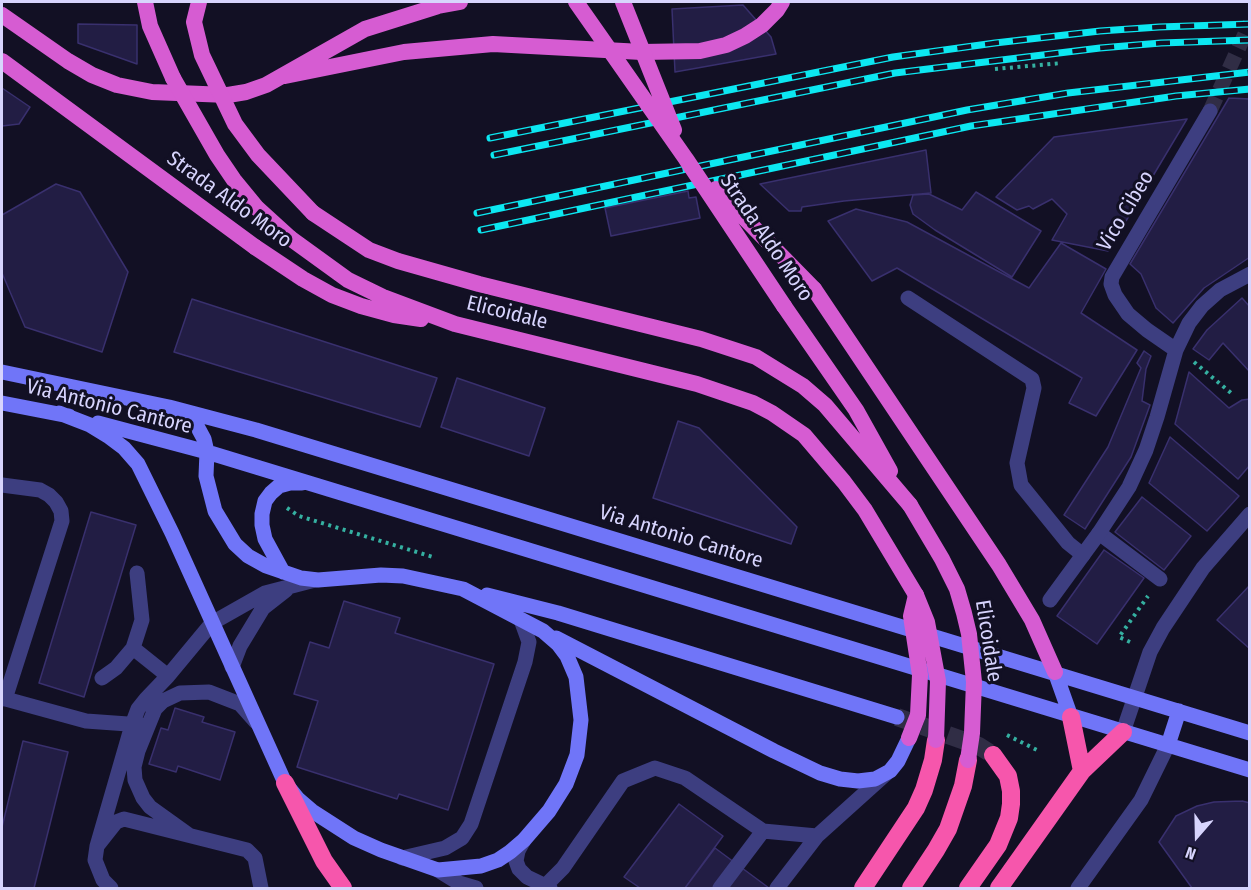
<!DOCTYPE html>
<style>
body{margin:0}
#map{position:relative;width:1251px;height:890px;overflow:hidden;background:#121024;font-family:"Fira Sans Condensed",sans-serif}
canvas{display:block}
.frame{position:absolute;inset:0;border:3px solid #d7d4fd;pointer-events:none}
.north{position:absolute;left:1167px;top:806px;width:60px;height:60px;-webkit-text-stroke:4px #121024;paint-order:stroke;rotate:200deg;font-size:16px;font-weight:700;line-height:24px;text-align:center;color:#d7d4fd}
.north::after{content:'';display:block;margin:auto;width:21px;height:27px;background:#d7d4fd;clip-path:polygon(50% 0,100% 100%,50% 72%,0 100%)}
</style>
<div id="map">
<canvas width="1251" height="890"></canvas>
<div class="frame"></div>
<div class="north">N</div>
</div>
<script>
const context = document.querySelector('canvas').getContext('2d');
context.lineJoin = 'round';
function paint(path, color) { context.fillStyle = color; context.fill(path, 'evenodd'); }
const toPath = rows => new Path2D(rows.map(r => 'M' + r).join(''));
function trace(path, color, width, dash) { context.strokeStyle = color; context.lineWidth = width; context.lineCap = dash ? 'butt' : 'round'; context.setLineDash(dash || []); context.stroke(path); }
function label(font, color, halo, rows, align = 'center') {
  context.font = font + ' "Fira Sans Condensed",sans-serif'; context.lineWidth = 6; context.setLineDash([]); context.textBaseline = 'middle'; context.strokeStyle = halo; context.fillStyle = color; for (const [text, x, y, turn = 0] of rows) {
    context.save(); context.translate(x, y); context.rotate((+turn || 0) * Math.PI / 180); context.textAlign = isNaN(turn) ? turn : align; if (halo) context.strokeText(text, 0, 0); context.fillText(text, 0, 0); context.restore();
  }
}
const building = toPath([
 [743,5,771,37,776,54,675,72,672,9,743,5],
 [78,24,137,25,137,64,78,43,78,24],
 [2,88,30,107,19,124,2,126,2,88],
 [1229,98,1250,99,1250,257,1204,288,1173,323,1156,308,1141,274,1130,264,1229,98],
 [1187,119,1108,251,1052,240,1067,214,1052,199,1033,209,1029,206,1017,210,996,197,1054,137,1187,119],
 [926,150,931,193,844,201,802,207,801,211,789,211,760,184,926,150],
 [56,184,80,192,128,272,102,352,25,327,2,273,2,215,56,184],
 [688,191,689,198,696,197,700,218,611,236,605,208,688,191],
 [976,192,1041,231,1012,277,935,230,913,214,910,205,913,195,929,194,962,210,976,192],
 [856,209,907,222,1029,288,1061,243,1106,269,1081,313,1137,350,1096,416,1069,403,1082,378,897,268,872,281,828,221,856,209],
 [1242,298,1250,307,1250,372,1223,343,1209,360,1193,349,1207,330,1242,298],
 [192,299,437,378,420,427,174,352,192,299],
 [1144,351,1151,356,1146,369,1142,401,1150,405,1131,457,1085,529,1064,515,1108,447,1141,368,1137,363,1144,351],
 [1189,372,1229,408,1242,400,1250,399,1250,465,1238,479,1175,424,1189,372],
 [457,378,545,408,529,456,441,427,457,378],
 [678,421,699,428,797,527,791,544,653,498,678,421],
 [1170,437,1239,496,1207,531,1149,483,1170,437],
 [1142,497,1191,536,1164,570,1115,532,1142,497],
 [91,512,136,525,84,697,39,683,91,512],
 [1104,550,1144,578,1097,644,1057,616,1104,550],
 [1250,585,1250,649,1217,620,1250,585],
 [344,601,400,618,395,633,494,664,448,810,399,794,397,799,297,767,318,701,294,694,310,642,329,648,344,601],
 [175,708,204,717,202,722,235,732,220,780,178,766,176,772,149,764,161,728,168,730,175,708],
 [23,741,68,752,34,888,2,888,2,827,23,741],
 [1242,801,1250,803,1250,888,1192,888,1159,842,1176,816,1197,806,1214,802,1242,801],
 [679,804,723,836,685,888,640,888,624,877,679,804],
 [715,848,769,888,685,888,715,848]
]);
paint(building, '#221d44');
trace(building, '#39306e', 1.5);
trace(toPath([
 [1210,111,1250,23]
]), '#302d45', 15, [15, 8]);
trace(toPath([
 [897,717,979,746,993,755]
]), '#302d45', 18, [18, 9]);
trace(toPath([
 [995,69,1062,63],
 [1194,362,1231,393],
 [287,508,299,516,433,557],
 [1130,642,1119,637,1148,596],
 [1007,735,1037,750]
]), '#35b0a1', 4, [3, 4.5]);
trace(toPath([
 [908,298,1032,379,1034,388,1017,463,1021,485,1068,543,1083,555],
 [2,485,40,490,49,495,56,502,61,511,62,521,5,699],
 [1099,533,1160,579],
 [137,573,142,620,133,648,168,676],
 [232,667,240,646,263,608,286,590],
 [102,678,116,668,133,648],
 [2,698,86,721,142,725],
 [189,835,150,807,143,798,135,780,134,767,138,751,155,709,163,701,180,693,209,692,240,704,256,722],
 [524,840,518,851,516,861,519,869,527,877,550,888],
 [97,846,132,725,138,709,146,699,168,676,212,623,265,593,315,580],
 [402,858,445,848,462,838,471,824,525,662,529,642,521,620],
 [438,870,459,883,476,888],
 [111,888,103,880,95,860,97,846,116,822,124,819,247,850,255,858,261,888],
 [543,888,563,868,623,781,655,768,685,778,763,831],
 [720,888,763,831,817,836],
 [777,888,817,836,887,773]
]), '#3d3e80', 15);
trace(toPath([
 [1176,350,1147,330,1128,314,1115,295,1111,284,1112,277,1210,111],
 [1050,600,1099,533,1129,487,1146,450,1157,417,1176,350,1189,323,1202,306,1220,290,1250,274],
 [1123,732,1150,652,1163,628,1203,568,1250,514],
 [1078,888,1141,800,1168,745]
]), '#3d3e80', 15);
trace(toPath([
 [2,372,169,407,256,430,1250,733],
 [2,403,69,416],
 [59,413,90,425,108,436,124,448,138,464,172,533,285,783,298,799,312,811,354,838,381,850,438,870,481,866,498,860,510,852,524,840,549,811,566,784,577,755,581,720,576,677,567,656,558,644,543,631,463,589,403,576,381,575,318,580,301,578,266,566,248,556,235,544,215,511,206,476,207,452,204,439,197,426,188,417,169,407],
 [98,423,207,452,1250,770],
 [283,572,265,539,262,525,262,514,265,501,271,493,279,486,290,483,302,483],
 [487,595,558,613,897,717],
 [556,638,774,751,820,773,840,779,858,781,875,779,890,771,898,761,909,738],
 [1055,672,1071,717],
 [1168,745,1179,711]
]), '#7075f8', 15);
trace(toPath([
 [145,2,150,26,173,78],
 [2,15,68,61,92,75,117,85,152,92,228,95,246,92,266,85,365,29,438,6,460,2],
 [285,76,404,52,493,44,642,52,700,51,726,45,745,36,762,25,777,10,782,2],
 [313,213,369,250,398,261,479,284,701,339,756,357,803,386,825,405,910,505],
 [290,238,348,280,383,297,455,324,697,384,753,403,772,413,804,435,844,482,865,510,916,595],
 [255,247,303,279,332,295,361,306,394,315,421,319],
 [814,289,999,565,1032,620,1055,672],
 [784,306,856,410,890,471]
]), '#d65cd2', 16);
trace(toPath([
 [1071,717,1082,771],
 [285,783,324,861,343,888],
 [863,888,916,808,924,790,933,760,936,740],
 [911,888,936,850,948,829,963,786,968,760],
 [968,888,998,845,1009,818,1011,804,1011,791,1008,776,993,755],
 [999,888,1082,771,1123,732]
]), '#f656ac', 18);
const rail = toPath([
 [490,138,893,57,995,43,1100,31,1159,27,1250,24],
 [494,155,895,73,1100,48,1161,43,1250,40],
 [477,213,967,110,1068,93,1250,72],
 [481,230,971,126,1176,96,1250,89]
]);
trace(rail, '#0ce7f1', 7);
trace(rail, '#121024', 4.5, [14]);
trace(toPath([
 [199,2,194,22,202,55,235,124,258,155,313,213],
 [576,2,686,159,784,306],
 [623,2,674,130],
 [2,61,255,247],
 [173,78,217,155,234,180,257,208,290,238],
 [716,189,814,289],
 [910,505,942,559,957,589,964,613,969,634,974,682,972,733,968,760],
 [916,595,927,622,938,681,936,740],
 [909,738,918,715,920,675,911,616,916,595]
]), '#d65cd2', 16);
label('21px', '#d7d4fd', '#121024', [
 ["Strada Aldo Moro",229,200,36],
 ["Vico Cibeo",1126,211,-59],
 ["Strada Aldo Moro",766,238,56],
 ["Elicoidale",507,313,14],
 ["Via Antonio Cantore",109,407,14],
 ["Via Antonio Cantore",681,537,17],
 ["Elicoidale",988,641,81]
]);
</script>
